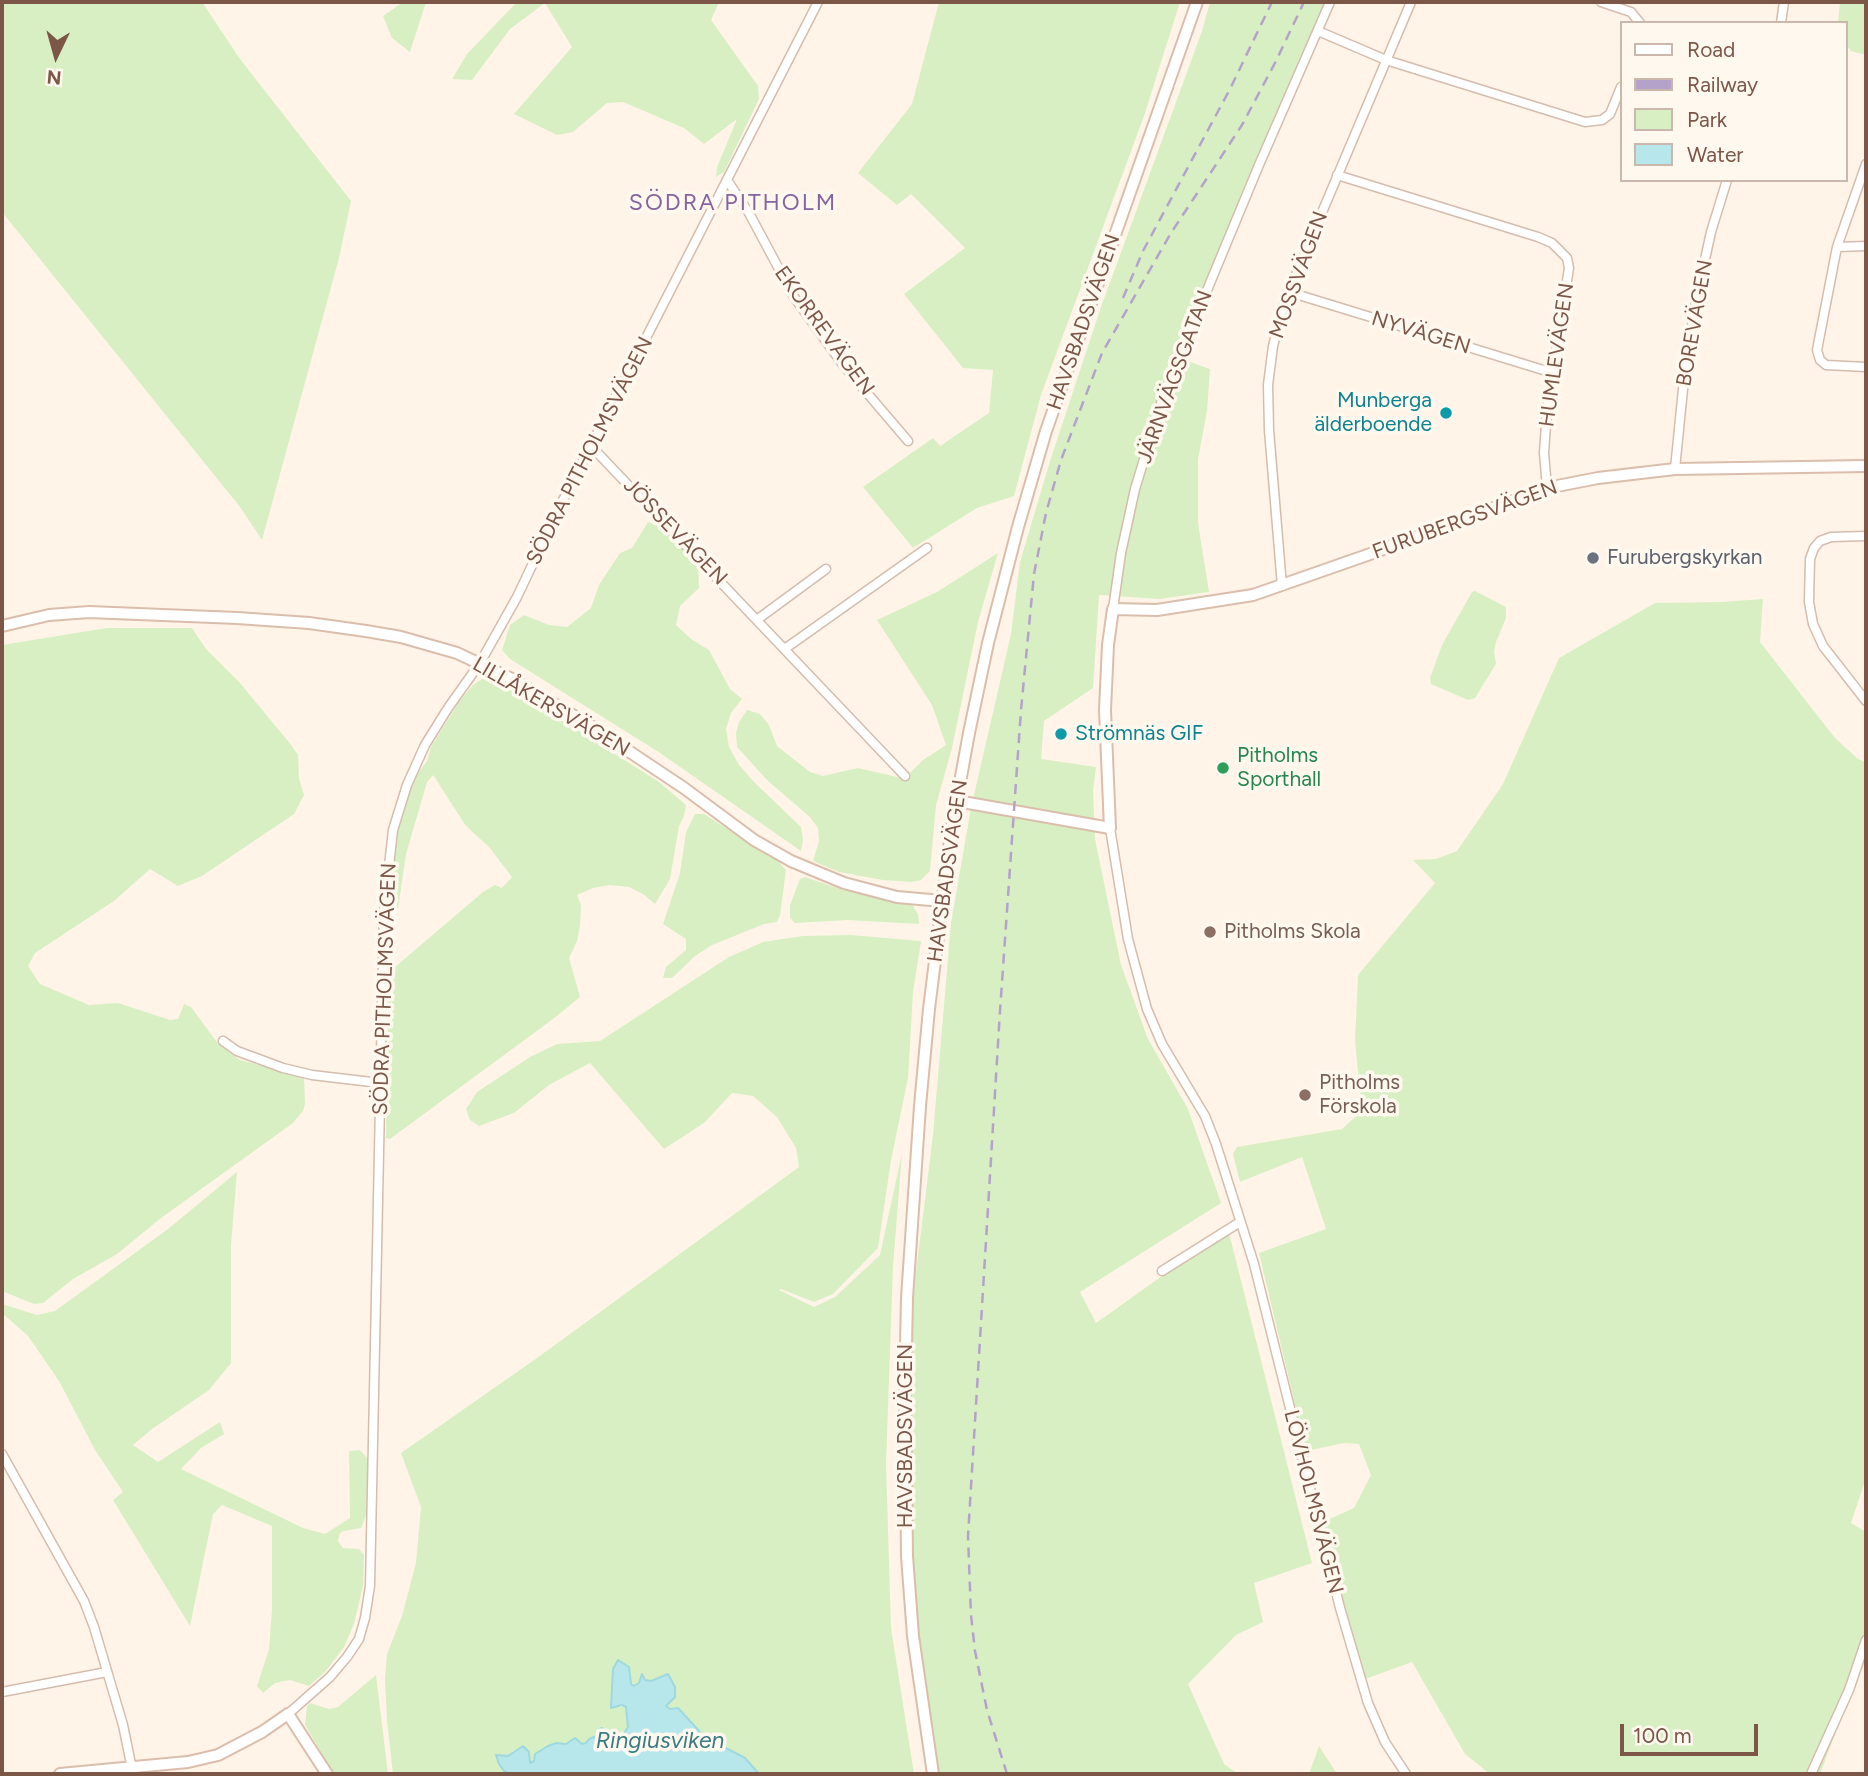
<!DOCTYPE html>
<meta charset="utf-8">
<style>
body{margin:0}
#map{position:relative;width:1868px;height:1776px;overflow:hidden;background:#fff4e7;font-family:Figtree,sans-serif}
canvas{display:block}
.frame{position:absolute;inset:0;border:4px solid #7c5647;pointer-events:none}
.legend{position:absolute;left:1620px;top:21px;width:228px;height:161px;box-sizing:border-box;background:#fff8ef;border:2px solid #cbb7ac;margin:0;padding:9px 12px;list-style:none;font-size:21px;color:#7c5647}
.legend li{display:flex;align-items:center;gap:14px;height:35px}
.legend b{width:35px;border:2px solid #cbb7ac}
.north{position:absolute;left:21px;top:21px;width:70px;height:70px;-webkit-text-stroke:5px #fff8ef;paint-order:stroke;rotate:185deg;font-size:19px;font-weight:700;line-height:28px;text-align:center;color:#7c5647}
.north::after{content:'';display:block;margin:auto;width:24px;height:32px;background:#7c5647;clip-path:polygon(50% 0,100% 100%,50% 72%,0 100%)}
.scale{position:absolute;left:1620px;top:1724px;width:138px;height:32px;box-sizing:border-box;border:4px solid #7c5647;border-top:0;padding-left:9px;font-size:21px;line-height:24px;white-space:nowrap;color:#7c5647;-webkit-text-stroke:5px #fff8ef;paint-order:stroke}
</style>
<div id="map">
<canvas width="1868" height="1776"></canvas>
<div class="frame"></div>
<ul class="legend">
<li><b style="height:9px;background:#fff"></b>Road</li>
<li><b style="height:9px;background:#b5a2cb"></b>Railway</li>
<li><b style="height:19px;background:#d8efc3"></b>Park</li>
<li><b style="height:19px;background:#b8e7eb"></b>Water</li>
</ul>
<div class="north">N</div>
<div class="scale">100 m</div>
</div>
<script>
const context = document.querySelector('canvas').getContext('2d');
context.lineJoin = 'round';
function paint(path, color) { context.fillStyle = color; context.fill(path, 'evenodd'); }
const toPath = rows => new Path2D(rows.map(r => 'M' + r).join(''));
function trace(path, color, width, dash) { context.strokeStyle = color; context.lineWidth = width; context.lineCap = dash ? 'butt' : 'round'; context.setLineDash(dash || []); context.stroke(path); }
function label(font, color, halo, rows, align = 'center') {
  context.font = font + ' Figtree,sans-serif'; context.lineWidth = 7; context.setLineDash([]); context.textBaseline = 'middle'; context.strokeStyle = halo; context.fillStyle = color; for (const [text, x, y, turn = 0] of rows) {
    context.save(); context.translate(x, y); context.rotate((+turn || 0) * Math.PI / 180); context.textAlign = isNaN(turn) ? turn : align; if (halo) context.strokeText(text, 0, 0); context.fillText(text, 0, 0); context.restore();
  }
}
paint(toPath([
 [2,2,202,2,240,59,351,201,339,258,262,540,240,507,2,212],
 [403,2,426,2,410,52,392,38,383,16],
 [517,2,719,2,711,20,758,86,759,99,724,172,716,177,717,167,737,119,704,144,684,128,623,102,607,103,573,132,557,135,514,114,572,47,545,3,510,29,472,80,452,79,467,54],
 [939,2,1180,2,1144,116,1041,395,1014,496,977,508,913,548,863,487,933,438,940,446,989,413,993,370,963,368,904,294,965,248,911,194,897,205,858,173,912,104],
 [1210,2,1330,2,1179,358,1210,369,1207,411,1198,459,1198,523,1209,592,1159,599,1099,595,1093,688,1044,721,1041,759,1096,767,1093,790,1095,839,1121,965,1148,1039,1188,1109,1221,1203,1080,1292,1096,1323,1228,1229,1312,1563,1254,1583,1263,1622,1236,1635,1188,1684,1224,1764,1238,1774,940,1774,928,1713,915,1597,911,1468,911,1312,933,1135,951,923,971,808,1011,634,1020,562,1050,461,1101,307,1202,31],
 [1840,2,1866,2,1866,55,1851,51,1845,43,1845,23,1838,23],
 [648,522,659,527,698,561,699,588,680,606,676,625,691,639,709,650,730,689,742,699,731,713,726,729,729,747,739,765,753,781,801,827,803,840,801,851,657,751,510,659,502,650,510,625,524,615,549,625,567,627,591,608,599,585,620,553,632,548],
 [998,553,978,622,952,748,936,805,930,871,921,880,912,882,883,880,839,872,813,861,819,841,818,828,810,817,768,781,737,747,736,733,739,722,747,710,760,714,769,725,777,746,810,772,823,776,858,768,897,777,911,772,923,760,946,745,932,705,877,620,937,592],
 [1475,591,1506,607,1506,618,1496,642,1494,652,1496,664,1475,698,1468,700,1431,684,1430,678,1442,645,1472,592],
 [1763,599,1760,642,1835,738,1858,759,1866,762,1866,1478,1851,1523,1866,1532,1866,1652,1820,1774,1490,1774,1465,1754,1412,1662,1357,1682,1316,1525,1354,1508,1371,1475,1359,1444,1344,1443,1306,1451,1259,1253,1326,1229,1302,1157,1240,1182,1233,1154,1237,1147,1342,1129,1362,1111,1355,1041,1358,975,1435,883,1413,860,1436,859,1457,851,1503,784,1559,658,1655,603,1722,602],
 [107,628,192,628,206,649,240,683,292,746,298,755,299,779,304,795,294,814,202,876,178,886,150,869,114,901,35,953,28,966,40,984,89,1005,118,1003,170,1020,178,1019,184,1004,191,1007,219,1045,240,1060,304,1077,305,1104,303,1111,293,1123,161,1218,117,1254,73,1279,43,1303,34,1304,2,1291,2,645],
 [482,679,499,681,540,711,560,719,659,782,686,805,684,816,679,826,670,879,655,904,643,894,629,887,610,885,593,888,577,895,581,905,580,926,577,941,569,958,580,997,553,1019,390,1139,386,1138,388,973,483,892,495,885,502,888,512,877,489,847,466,826,433,775,427,782,406,854,398,909,393,912,389,908,392,864,397,835,415,777,427,761,431,747,459,702,473,685],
 [695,814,704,814,778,861,786,870,780,915,777,922,764,924,712,945,695,956,672,978,663,978,666,967,686,950,686,939,663,924,680,873,686,832],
 [805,877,843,890,897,898,911,903,918,914,919,924,847,920,795,923,790,918,790,905,800,879],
 [851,935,921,941,913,992,908,1078,891,1160,878,1248,833,1294,814,1302,781,1289,779,1290,814,1307,835,1297,880,1255,902,1153,893,1266,886,1464,891,1628,914,1774,759,1774,745,1758,723,1746,710,1745,696,1741,700,1732,682,1713,666,1706,663,1677,651,1681,645,1680,642,1675,639,1683,634,1686,613,1669,611,1707,626,1707,628,1727,617,1737,608,1732,599,1732,597,1737,582,1744,556,1743,530,1763,514,1750,508,1756,500,1755,504,1771,510,1774,393,1774,387,1721,385,1678,387,1654,402,1616,416,1563,421,1507,401,1453,537,1358,799,1167,796,1148,777,1117,753,1096,732,1093,704,1123,664,1149,590,1063,549,1085,514,1113,479,1126,470,1120,466,1109,477,1092,530,1057,557,1044,600,1041,729,957,763,942,803,936],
 [237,1172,231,1245,231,1363,209,1390,152,1429,133,1445,158,1462,220,1422,224,1434,201,1448,181,1469,303,1528,325,1534,350,1518,349,1451,360,1450,368,1459,367,1513,361,1528,344,1531,340,1533,338,1541,343,1548,359,1549,364,1555,363,1586,354,1624,344,1647,325,1672,309,1686,290,1680,275,1683,263,1693,257,1686,269,1649,272,1611,272,1526,222,1505,213,1514,190,1626,113,1500,123,1492,95,1450,59,1381,28,1336,2,1313,2,1304,37,1315,55,1311,168,1229],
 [376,1675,388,1774,334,1774,305,1725,307,1706,310,1703,329,1709,338,1707],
 [1319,1746,1337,1774,1309,1774]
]), '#d8efc3');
const water = toPath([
 [618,1660,629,1667,631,1684,634,1686,639,1683,642,1674,645,1680,651,1681,668,1674,675,1687,675,1697,666,1706,670,1709,678,1708,700,1732,696,1741,710,1745,722,1746,745,1758,759,1774,510,1774,504,1771,499,1764,496,1755,508,1756,523,1746,529,1752,530,1763,534,1761,535,1754,548,1746,556,1743,566,1744,575,1738,582,1744,586,1743,589,1739,597,1736,599,1729,602,1728,617,1737,624,1733,628,1727,626,1707,622,1705,611,1708,613,1669,618,1660]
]);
paint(water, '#b8e7eb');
trace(water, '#9dd9de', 2);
const street = toPath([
 [1601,2,1631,12,1640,23],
 [1781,23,1784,2],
 [1318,31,1386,60,1585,122,1602,120,1610,114,1621,87],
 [1866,164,1837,247,1817,350,1820,360,1826,365,1866,367],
 [1337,175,1538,237,1552,243,1567,258,1569,268,1547,410,1544,453,1547,488],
 [727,180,749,213,794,297,844,366,908,441],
 [1837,247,1866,246],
 [1289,292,1553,373],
 [591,446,905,776],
 [1675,469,1685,369,1697,296,1711,232,1727,180],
 [1866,536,1831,537,1820,541,1814,548,1810,559,1809,602,1813,624,1823,646,1866,701],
 [1282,586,1269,430,1268,385,1273,346,1284,304,1304,255,1411,2],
 [1113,609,1121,553,1135,489,1164,394,1259,165,1330,2],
 [758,619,826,569],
 [786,648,927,548],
 [1110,828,1128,939,1147,1009,1162,1044,1205,1116,1216,1144,1254,1264,1340,1608,1368,1703,1385,1742,1406,1774],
 [223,1041,237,1051,283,1068,312,1075,380,1083],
 [1162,1271,1240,1222],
 [2,1454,84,1601,94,1627,123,1725,133,1774],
 [2,1692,107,1672],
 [288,1714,330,1677,347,1657,359,1639,365,1618,370,1586,384,911,393,830,407,785,425,745,448,708,480,663,517,597,563,500,818,2],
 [1811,1774,1849,1690,1866,1640]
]);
const secondary = toPath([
 [2,626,49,615,89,612,237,618,309,623,366,631,401,637,457,653,512,679,591,726,684,788,754,840,791,861,844,883,897,897,942,901],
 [957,801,1110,828,1105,710,1108,645,1113,609,1157,610,1253,595,1373,553,1547,488,1598,478,1675,469,1866,466],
 [60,1774,188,1762,218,1755,262,1732,288,1714,327,1774],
 [933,1774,913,1636,907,1556,905,1395,907,1298,920,1106,929,1009,951,832,969,733,988,643,1018,527,1046,431,1197,2]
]);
trace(street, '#d5bcad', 11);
trace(secondary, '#dbbdac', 14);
trace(street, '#fff', 8);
trace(secondary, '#fff', 10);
trace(toPath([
 [1123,298,1143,251,1230,89,1272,2],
 [1007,1774,987,1710,975,1651,971,1615,968,1536,1000,1011,1021,710,1034,574,1046,513,1061,460,1102,353,1171,233,1242,125,1276,61,1304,2]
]), '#b5a2cb', 2.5, [10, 7]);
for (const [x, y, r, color] of [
 [1446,413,7,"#0f9aa8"],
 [1593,558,7,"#6b7280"],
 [1061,734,7,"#0f9aa8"],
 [1223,768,7,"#2e9e5b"],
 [1210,932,7,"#8d6e63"],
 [1305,1095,7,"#8d6e63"]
]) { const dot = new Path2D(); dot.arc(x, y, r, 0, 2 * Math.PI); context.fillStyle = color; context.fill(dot); trace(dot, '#fff8ef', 2.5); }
label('21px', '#7c5647', '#fff8ef', [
 ["MOSSVÄGEN",1299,275,-70],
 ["HAVSBADSVÄGEN",1084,322,-71],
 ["BOREVÄGEN",1695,323,-80],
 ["EKORREVÄGEN",824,331,54],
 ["NYVÄGEN",1421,333,17],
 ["HUMLEVÄGEN",1557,355,-82],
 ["JÄRNVÄGSGATAN",1175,377,-70],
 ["SÖDRA PITHOLMSVÄGEN",590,451,-63],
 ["FURUBERGSVÄGEN",1465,520,-20],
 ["JÖSSEVÄGEN",675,532,46],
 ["LILLÅKERSVÄGEN",551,707,30],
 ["HAVSBADSVÄGEN",948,871,-82],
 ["SÖDRA PITHOLMSVÄGEN",385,989,-88],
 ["HAVSBADSVÄGEN",906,1436,-90],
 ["LÖVHOLMSVÄGEN",1313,1502,76]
]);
label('21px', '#0d838f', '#fff8ef', [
 ["Munberga",1432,401],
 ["älderboende",1432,425],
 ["Strömnäs GIF",1075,734,"left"]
], 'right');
label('21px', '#5b616d', '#fff8ef', [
 ["Furubergskyrkan",1607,558]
], 'left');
label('21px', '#27864d', '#fff8ef', [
 ["Pitholms",1237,756],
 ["Sporthall",1237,780]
], 'left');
label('21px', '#785e54', '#fff8ef', [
 ["Pitholms Skola",1224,932],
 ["Pitholms",1319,1083],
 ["Förskola",1319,1107]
], 'left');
context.letterSpacing = '2px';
label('23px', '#87639f', '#fff8ef', [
 ["SÖDRA PITHOLM",733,203]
]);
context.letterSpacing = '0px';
label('italic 23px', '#397c83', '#fff8ef', [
 ["Ringiusviken",660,1741]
]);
</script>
